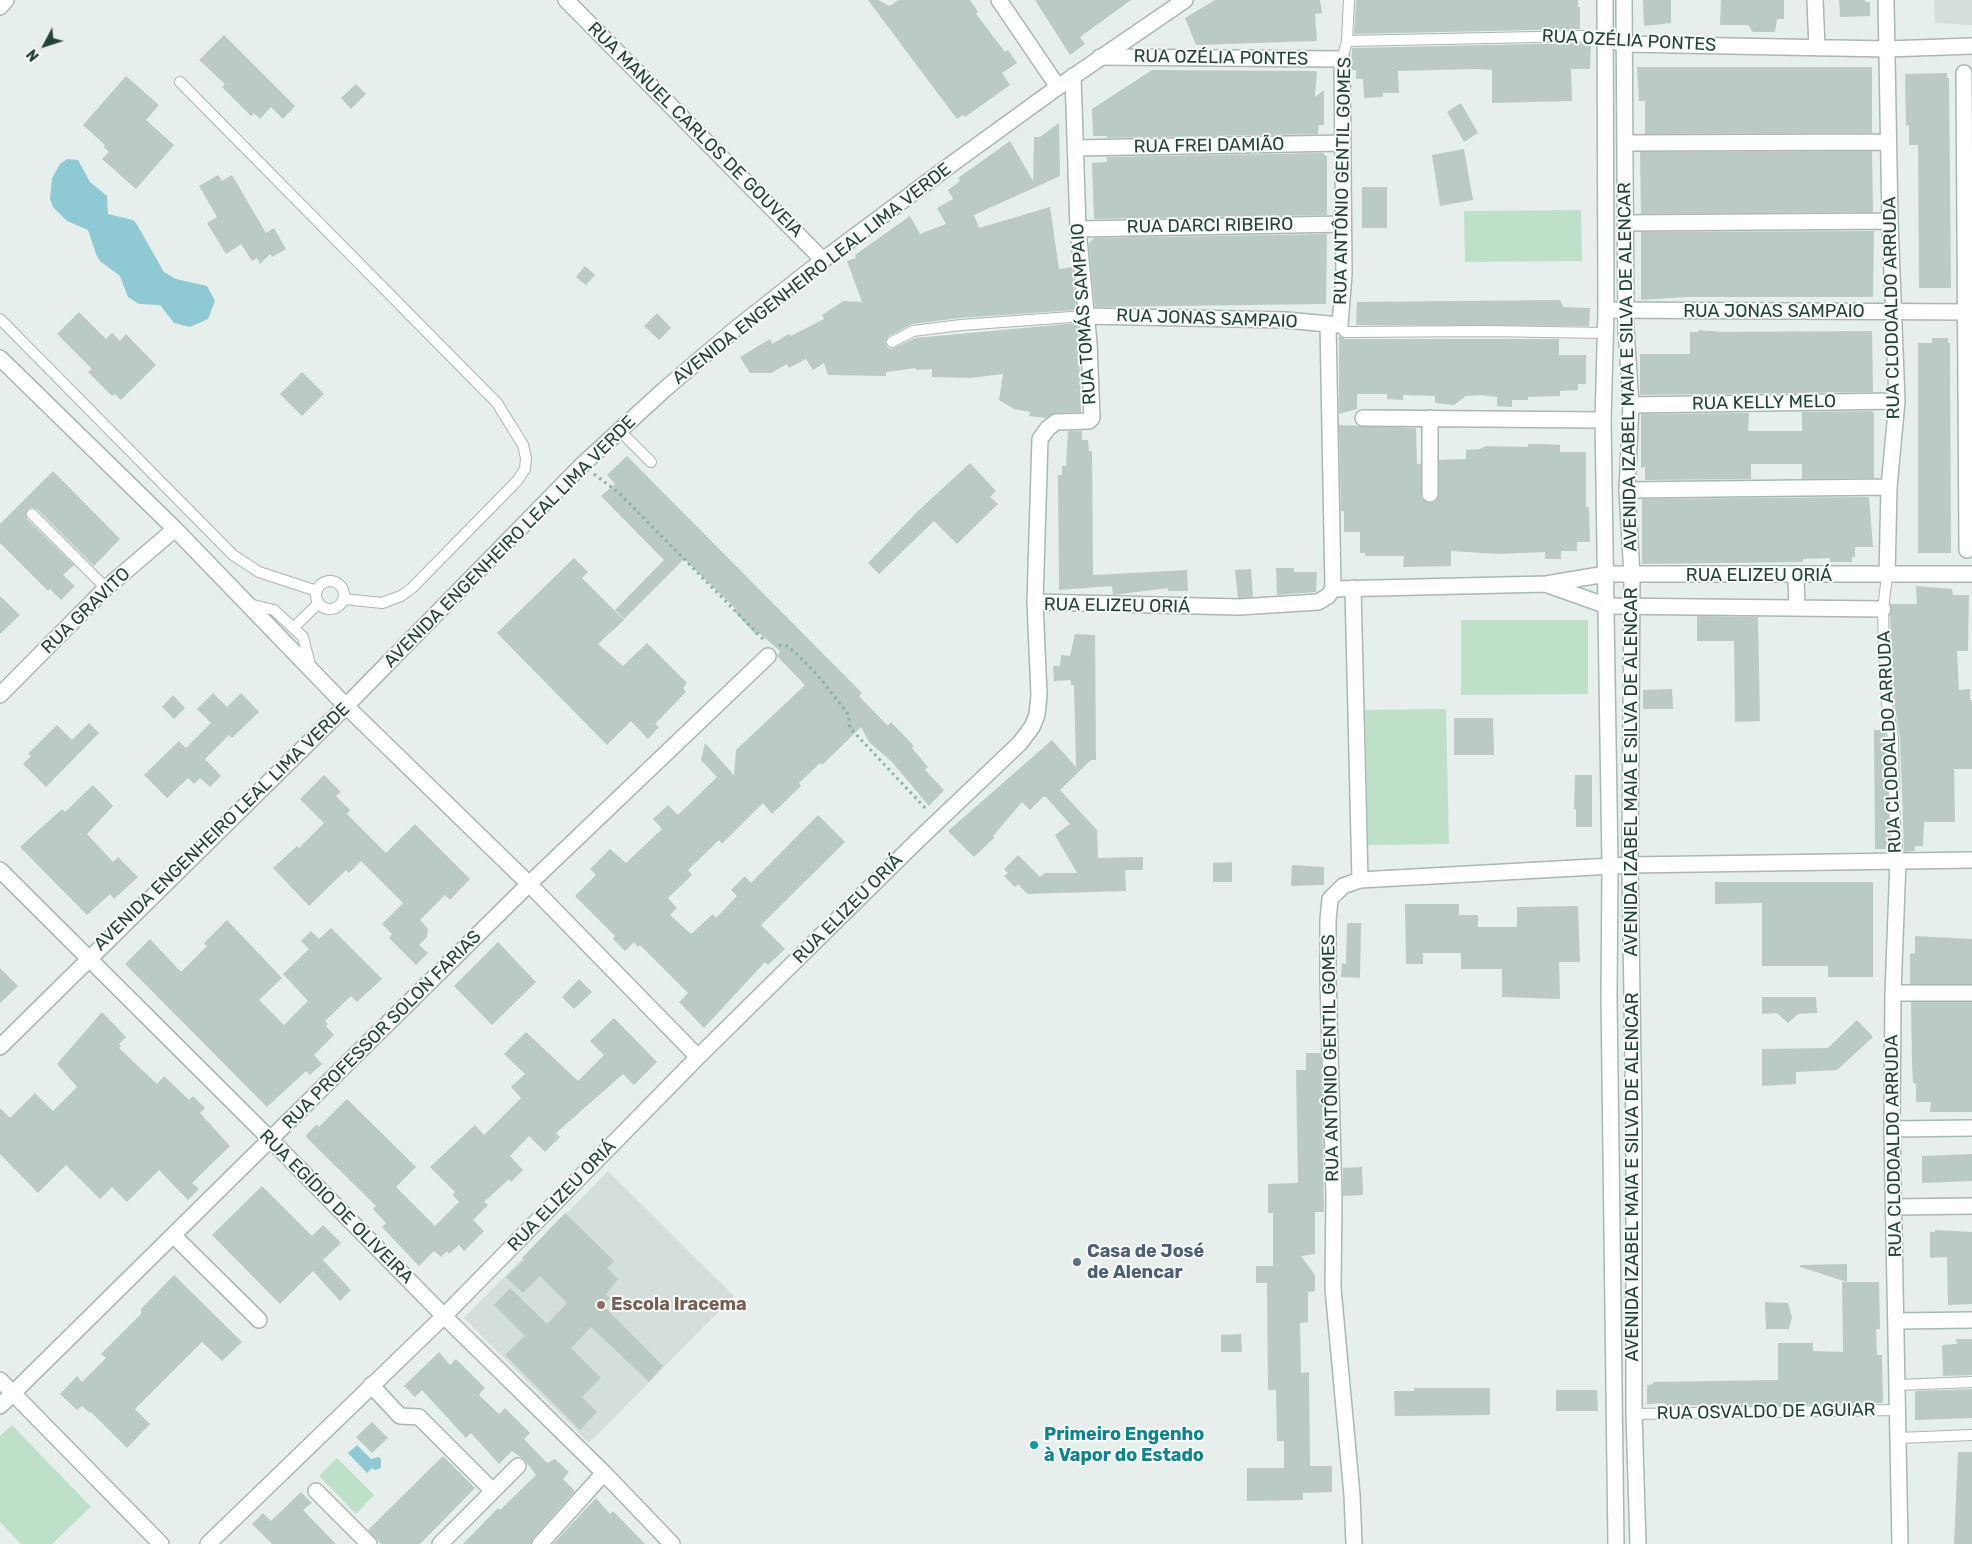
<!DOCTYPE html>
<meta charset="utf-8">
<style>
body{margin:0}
#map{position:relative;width:1972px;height:1544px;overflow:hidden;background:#e6efeb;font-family:Rubik,sans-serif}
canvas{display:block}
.north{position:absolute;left:20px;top:20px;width:50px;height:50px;-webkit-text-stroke:4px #f7fbf9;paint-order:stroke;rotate:230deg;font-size:14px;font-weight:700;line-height:20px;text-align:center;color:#24423a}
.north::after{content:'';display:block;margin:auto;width:18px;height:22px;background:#24423a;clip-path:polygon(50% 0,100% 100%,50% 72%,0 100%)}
</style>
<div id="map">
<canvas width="1972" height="1544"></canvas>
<div class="north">N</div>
</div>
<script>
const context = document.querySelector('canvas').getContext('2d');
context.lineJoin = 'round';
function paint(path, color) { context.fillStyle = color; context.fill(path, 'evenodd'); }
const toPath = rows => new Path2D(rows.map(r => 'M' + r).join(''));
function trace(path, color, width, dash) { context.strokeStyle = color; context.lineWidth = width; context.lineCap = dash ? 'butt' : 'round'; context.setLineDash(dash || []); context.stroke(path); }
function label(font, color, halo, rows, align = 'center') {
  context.font = font + ' Rubik,sans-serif'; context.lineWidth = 4; context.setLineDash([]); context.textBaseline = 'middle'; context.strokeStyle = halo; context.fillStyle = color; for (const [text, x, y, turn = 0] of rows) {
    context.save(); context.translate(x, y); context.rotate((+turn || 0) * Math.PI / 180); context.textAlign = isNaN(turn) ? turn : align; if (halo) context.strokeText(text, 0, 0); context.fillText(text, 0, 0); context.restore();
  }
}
paint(toPath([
 [1934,0,1972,0,1972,25,1935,23],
 [608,1171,734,1296,589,1443,464,1318]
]), '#d4dfda');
paint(toPath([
 [1581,210,1582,261,1465,262,1464,211],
 [1461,620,1588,620,1588,694,1461,695],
 [1446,709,1449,844,1368,845,1365,710],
 [12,1425,91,1507,52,1544,21,1544,0,1522,0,1436],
 [337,1458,374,1495,356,1514,319,1476]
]), '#bfe0c8');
paint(toPath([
 [67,159,78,160,90,182,107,196,108,214,133,220,136,223,164,272,176,279,207,286,215,301,208,319,190,327,174,323,160,305,139,304,128,297,120,276,100,261,96,254,88,230,67,221,53,207,50,199,52,178,60,164],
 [357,1445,371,1459,378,1457,381,1459,381,1468,375,1470,372,1468,367,1473,348,1453]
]), '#8ec9d4');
paint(toPath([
 [868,0,878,0,890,6,898,0,970,0,978,12,976,14,1005,52,1008,50,1017,63,1002,73,1010,85,965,117,963,115,957,119],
 [1035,0,1131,0,1080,37,1085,44,1070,55],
 [1215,0,1320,0,1322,13,1315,14,1317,41,1196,45,1185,18],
 [1356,0,1578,0,1578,7,1580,7,1580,29,1354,34],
 [1643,0,1671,0,1671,23,1644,26],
 [1721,0,1784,0,1784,19,1777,19,1775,32,1753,32,1748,25,1720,25],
 [1839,0,1865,0,1865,2,1870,2,1870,16,1840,17],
 [224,35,295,106,283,119,271,107,260,119,254,113,251,116,222,87,225,84,199,60],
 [1580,43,1591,44,1590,69,1571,69,1572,101,1492,103,1492,70,1477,69,1398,71,1399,93,1383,93,1383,97,1364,98,1363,79,1356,79,1356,70,1351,70,1352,48],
 [1637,67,1872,67,1872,133,1645,134,1645,101,1639,101],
 [1152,70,1317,71,1315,97,1324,90,1324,125,1319,125,1318,134,1107,138,1107,136,1093,136,1092,109],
 [1947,73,1947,78,1949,78,1951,288,1919,288,1918,145,1909,145,1909,125,1906,126,1905,74],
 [126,76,159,105,146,120,174,145,136,189,102,159,109,152,104,147,105,145,83,125],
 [356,84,366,94,351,109,341,98],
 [1461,103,1478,133,1464,142,1447,112],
 [1059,123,1060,176,974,215,979,228,1050,207,1059,269,1072,267,1076,310,960,318,912,324,889,336,885,342,888,348,892,349,915,338,1078,323,1081,412,1056,413,1046,418,1029,416,1030,412,1014,409,999,400,1003,374,970,378,932,377,932,369,916,370,916,368,886,372,886,376,828,375,824,363,813,370,806,359,789,368,787,364,771,373,750,373,740,357,770,339,772,344,789,334,791,336,824,319,822,315,843,301,862,302,847,261,856,258,855,255,910,216,920,234,946,224,937,208,953,199,948,190,960,181,958,178,1010,141,1033,181,1034,137,1040,137],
 [1464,149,1473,200,1440,206,1432,155],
 [1872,151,1873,212,1641,214,1640,152],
 [1323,153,1327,157,1327,215,1094,219,1092,163,1107,162,1107,157],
 [218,175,222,181,232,175,266,233,274,228,286,249,272,257,270,254,260,264,257,258,252,261,241,244,226,254,207,223,217,217,199,186],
 [1362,187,1387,187,1387,228,1362,228],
 [1874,231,1873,297,1685,297,1641,300,1641,232],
 [1327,234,1326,304,1095,307,1089,248,1089,243,1094,238],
 [585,266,595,275,586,285,576,277],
 [1560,300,1563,307,1590,308,1589,326,1356,325,1357,302],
 [79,312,106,339,112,333,120,341,126,334,156,365,121,400,115,394,112,396,88,372,92,369,57,334],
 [657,313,671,328,659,340,644,326],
 [1698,330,1723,332,1872,331,1873,392,1640,395,1640,354,1690,354,1690,332,1698,332],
 [1339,335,1345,339,1559,339,1559,355,1586,355,1586,384,1578,384,1578,390,1560,391,1560,396,1528,397,1528,400,1512,400,1512,407,1497,406,1497,397,1481,395,1466,396,1454,405,1435,403,1435,396,1403,395,1403,400,1387,399,1387,394,1357,394,1357,409,1339,414],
 [1932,338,1948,338,1948,343,1950,343,1951,553,1918,553,1918,343,1932,343],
 [302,372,324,394,302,416,280,394],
 [1872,411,1874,413,1874,478,1802,479,1802,464,1751,464,1751,479,1645,480,1645,467,1641,468,1641,414,1749,413,1748,431,1802,431,1802,412],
 [1339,425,1416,428,1417,464,1421,464,1421,494,1422,499,1430,503,1435,502,1439,494,1439,460,1466,459,1466,450,1480,449,1486,446,1528,447,1528,444,1544,444,1560,445,1560,452,1586,452,1586,507,1589,507,1590,542,1577,542,1577,551,1561,551,1561,559,1545,559,1545,552,1498,554,1451,551,1451,566,1403,567,1404,556,1365,556,1365,553,1360,553,1360,532,1344,532,1344,511,1341,511],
 [1068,431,1082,431,1082,440,1088,440,1089,451,1092,451,1093,575,1187,570,1188,591,1168,591,1168,588,1113,595,1112,586,1059,590,1058,475,1062,475,1062,466,1066,466],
 [627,456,855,686,862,693,859,696,888,726,891,722,914,746,912,748,928,767,925,770,944,790,929,806,892,762,869,742,861,727,822,765,820,763,799,783,801,786,772,814,763,803,722,844,719,840,688,870,692,875,668,898,677,908,670,915,691,934,713,914,716,918,737,896,731,890,745,876,751,883,818,815,845,842,761,925,785,949,768,965,765,962,704,1028,679,1002,688,993,640,945,638,947,634,942,625,951,613,939,615,936,575,896,596,875,590,869,610,849,626,863,662,829,653,819,668,805,678,815,717,777,701,760,705,743,734,775,736,750,805,685,777,656,780,651,759,633,757,636,735,612,737,610,684,559,624,619,615,610,664,560,601,496,615,484,607,475],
 [970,463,996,491,990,497,998,504,957,544,934,521,879,574,868,563,918,511],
 [53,471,120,539,94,566,37,509,31,507,27,510,27,519,74,565,63,575,75,586,61,600,50,589,48,591,0,543,0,524],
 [1869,497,1873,547,1855,547,1855,557,1852,557,1852,562,1830,562,1830,558,1803,559,1803,562,1642,564,1642,499],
 [574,558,588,572,582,578,624,620,598,644,623,666,647,643,687,683,683,688,686,692,655,724,659,727,648,739,631,721,607,745,497,633],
 [1276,568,1294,568,1294,572,1317,572,1316,592,1277,595],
 [1251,569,1253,597,1238,598,1235,570],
 [1916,586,1952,589,1953,595,1969,595,1968,651,1957,651,1959,690,1970,689,1970,700,1972,700,1972,769,1954,769,1955,822,1924,822,1923,846,1915,846,1915,851,1904,852,1900,738,1894,702,1890,615,1892,610,1891,604,1917,604],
 [0,596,20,615,0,634],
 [1697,616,1758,617,1760,721,1735,722,1734,641,1697,641],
 [1075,634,1095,635,1096,760,1091,760,1060,790,1097,830,1098,858,1143,857,1143,870,1125,870,1126,891,1027,894,1018,884,1015,887,1004,876,1008,873,1004,869,1018,855,1040,877,1045,873,1077,873,1055,835,1070,824,1046,797,1043,797,1030,810,1022,802,993,836,994,838,974,857,948,831,1052,740,1076,767,1074,685,1071,685,1071,680,1054,681,1053,666,1060,666,1061,655,1070,656],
 [1672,689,1673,709,1643,709,1643,690],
 [213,693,227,707,241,693,259,712,232,738,229,735,205,759,221,776,210,787,200,778,194,784,188,778,167,798,144,775,179,741,186,748,211,723,197,709],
 [173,695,185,708,174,719,162,707],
 [1454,718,1493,718,1494,755,1454,755],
 [89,723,99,733,46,787,23,764,31,756,28,754,57,725,72,740],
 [1874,730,1885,730,1886,739,1890,849,1875,849],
 [324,775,341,792,336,796,350,810,347,814,386,853,415,824,470,879,450,900,445,895,420,920,428,929,427,937,419,945,428,953,416,965,389,938,392,934,382,924,403,903,361,861,349,873,346,870,309,906,273,868,297,846,299,848,324,823,300,799],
 [1575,775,1592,775,1592,827,1576,827,1576,809,1574,809],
 [93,785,113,806,87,834,113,862,118,857,138,877,114,899,110,894,87,915,20,847,62,809,65,812],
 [1232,862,1232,882,1213,882,1213,863],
 [1292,865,1324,867,1324,885,1291,886],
 [1715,882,1873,882,1873,977,1828,977,1828,966,1762,966,1762,903,1715,904],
 [1405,904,1459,904,1459,915,1478,915,1478,927,1517,927,1517,907,1578,906,1580,962,1559,962,1560,999,1502,997,1502,969,1461,969,1461,953,1423,953,1423,964,1406,964],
 [227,920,282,978,259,1000,284,1025,308,1001,283,974,309,949,301,941,311,931,319,939,331,928,382,979,357,1002,351,996,325,1021,328,1024,326,1026,334,1035,314,1055,322,1064,310,1075,306,1071,267,1107,125,964,150,939,181,972,207,946,204,943],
 [1347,923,1361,923,1360,978,1341,977,1342,963,1346,964],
 [1915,936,1972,939,1972,984,1910,984,1910,954,1915,953],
 [498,942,536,982,492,1025,454,986],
 [0,968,18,986,0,1003],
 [579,979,592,992,574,1009,562,997],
 [1762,997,1816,997,1817,1013,1798,1014,1788,1023,1777,1013,1762,1014],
 [1911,1002,1972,1002,1972,1112,1930,1112,1931,1102,1916,1102,1916,1084,1913,1083,1912,1061],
 [102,1012,126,1037,119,1044,121,1046,119,1048,157,1084,164,1076,189,1100,193,1096,205,1108,200,1113,230,1146,192,1183,199,1189,188,1200,159,1170,127,1202,112,1187,100,1199,66,1165,38,1193,0,1154,0,1108,10,1118,35,1093,53,1111,77,1087,57,1064],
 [614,1018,657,1062,634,1085,623,1074,556,1133,560,1137,545,1152,529,1136,510,1156,523,1170,511,1182,509,1179,484,1202,488,1205,473,1220,484,1231,464,1251,459,1245,449,1254,447,1251,441,1257,434,1251,419,1266,382,1227,386,1223,373,1209,376,1206,305,1136,317,1124,319,1127,347,1099,416,1167,396,1187,435,1226,459,1202,453,1195,455,1192,430,1167,475,1125,484,1135,521,1098,511,1087,525,1074,504,1054,526,1032,578,1081,604,1055,590,1041],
 [1857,1020,1873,1037,1837,1070,1796,1072,1796,1084,1762,1086,1762,1049,1828,1048],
 [1306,1053,1321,1053,1324,1212,1315,1212,1315,1254,1301,1256,1315,1275,1315,1291,1308,1292,1308,1322,1300,1323,1301,1373,1309,1372,1310,1466,1332,1466,1332,1492,1303,1493,1303,1500,1247,1501,1247,1468,1284,1468,1284,1441,1277,1441,1276,1390,1268,1390,1267,1283,1256,1283,1256,1266,1273,1266,1273,1213,1268,1213,1268,1184,1298,1183,1296,1070,1306,1070],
 [1972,1154,1972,1181,1922,1183,1922,1156],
 [1362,1167,1363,1195,1343,1196,1343,1168],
 [262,1186,312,1236,323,1225,341,1243,323,1260,351,1290,340,1301,313,1271,280,1304,212,1235],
 [565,1213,614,1261,607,1268,618,1279,606,1294,610,1298,603,1305,663,1366,649,1382,591,1327,571,1348,601,1378,582,1397,597,1412,580,1430,505,1355,525,1336,494,1305,510,1288,547,1324,567,1303,540,1276,523,1293,506,1277,524,1260,522,1258],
 [1935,1230,1972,1232,1972,1304,1948,1305,1947,1257,1930,1258,1930,1232,1935,1232],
 [1847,1264,1847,1282,1800,1267,1800,1265],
 [174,1275,242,1342,222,1361,202,1342,135,1409,150,1424,127,1448,91,1412,90,1413,82,1406,77,1410,60,1394,77,1376,82,1382,106,1358,101,1354,141,1314,141,1309],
 [1842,1282,1879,1282,1880,1329,1876,1329,1877,1355,1882,1355,1883,1403,1737,1406,1737,1404,1666,1406,1665,1403,1647,1404,1647,1385,1653,1384,1653,1382,1778,1380,1778,1343,1813,1343,1813,1351,1843,1352],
 [1765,1302,1788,1303,1792,1317,1789,1329,1766,1329],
 [1241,1334,1242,1352,1221,1352,1221,1335],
 [1956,1339,1972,1339,1972,1375,1943,1376,1942,1345,1957,1344],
 [439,1352,450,1365,456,1359,485,1388,479,1395,499,1414,505,1408,530,1433,524,1439,547,1463,555,1459,569,1472,563,1479,575,1491,533,1538,531,1544,463,1544,498,1508,500,1510,536,1475,525,1460,512,1451,499,1464,471,1433,466,1438,422,1390,415,1397,404,1386],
 [1414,1388,1490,1388,1490,1415,1395,1416,1394,1391,1414,1391],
 [1972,1389,1972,1418,1915,1420,1915,1391],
 [1556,1390,1597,1390,1598,1411,1556,1411],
 [372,1422,388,1438,372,1453,356,1437],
 [1958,1452,1972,1452,1972,1544,1954,1544],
 [443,1456,475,1488,420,1544,381,1544,368,1530],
 [301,1492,312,1503,303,1510,336,1544,272,1544,252,1524,263,1513,271,1521],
 [596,1498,610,1514,613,1511,645,1544,553,1544]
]), '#bbcac4');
const service = toPath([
 [1347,41,1583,36,1605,39],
 [1342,59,1347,41,1349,0],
 [180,82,497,403,523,445,526,458,525,469,517,481,412,588,401,596,382,603,344,599],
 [0,319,233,555,259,572,317,591],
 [1340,325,1345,332,1488,331,1606,333],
 [892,342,913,331,961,325,1085,316],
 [619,430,651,462],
 [32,514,106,588],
 [1887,576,1883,609,1884,652,1887,703,1893,738,1894,808,1898,861],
 '316 595a14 14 0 1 1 28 0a14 14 0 1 1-28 0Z',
 [249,604,274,610,303,637,311,669],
 [294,627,319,603],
 [1898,1385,1972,1382],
 [1634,1414,1899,1410],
 [1898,1438,1972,1435]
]);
const minor = toPath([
 [566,0,823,260],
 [999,0,1058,87],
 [1815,0,1817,48],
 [1886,0,1890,221,1897,401,1889,487,1887,576],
 [0,7,6,0],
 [1605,39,1624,44,1887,49,1972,46],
 [1964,73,1967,550],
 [1626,143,1888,142],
 [1076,148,1343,143],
 [1626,223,1890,221],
 [1078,229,1343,224],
 [1606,310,1972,312],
 [1085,316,1285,320,1340,325,1344,274,1342,59,1100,57],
 [1328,324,1333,589],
 [0,358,175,529,346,706,529,884,698,1057],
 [1631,405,1897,401],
 [1363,418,1603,420],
 [1627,490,1889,487],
 [1430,494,1430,418],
 [1796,576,1797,608],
 [1548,585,1607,606,1883,609],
 [1353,588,1360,880],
 [1333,589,1546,584,1606,574,1972,574],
 [1035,602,1239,607,1318,602,1328,596,1333,589],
 [0,695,106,588,175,529],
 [1898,861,1893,993,1892,1129,1900,1544],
 [0,870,271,1140,444,1316,604,1473,672,1544],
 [1893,993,1972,993],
 [1892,1129,1972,1128],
 [1894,1207,1972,1206],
 [174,1236,259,1320],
 [1896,1321,1972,1320],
 [0,1380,161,1544],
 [371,1385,400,1416,419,1417,492,1490],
 [0,1406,529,884,768,656],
 [316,1491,369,1544],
 [208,1544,444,1316,698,1057,917,841,1020,743,1032,727,1037,715,1039,695,1035,602,1040,439,1048,428,1056,422,1089,421,1092,418,1089,343,1078,229,1073,76],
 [440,1544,518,1466],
 [540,1544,604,1473],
 [1354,1544,1352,1495,1333,1288,1334,1197,1328,980,1328,920,1330,899,1343,886,1360,880,1630,865,1972,860]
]);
const tertiary = toPath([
 [1605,0,1606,310,1603,420,1610,866,1609,996,1616,1544],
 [1624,0,1626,328,1631,405,1627,490,1632,575,1630,865,1634,1130,1634,1414,1638,1544],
 [0,1047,346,706,582,465,665,389,733,331,823,260,949,166,1058,87,1185,0]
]);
trace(service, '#a8b8b2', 12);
trace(minor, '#a8b8b2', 18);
trace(tertiary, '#a8b8b2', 18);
trace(toPath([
 [594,474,619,493,765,641],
 [779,645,787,646,796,653,821,679,848,714,850,728,927,810]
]), '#86b3a5', 3, [2.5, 4]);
trace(service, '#fff', 10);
trace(minor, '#fff', 15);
trace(tertiary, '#fff', 15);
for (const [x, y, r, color] of [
 [1077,1262,5,"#5c6f8a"],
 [601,1305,5,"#8d6e63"],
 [1034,1445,5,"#0f9aa8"]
]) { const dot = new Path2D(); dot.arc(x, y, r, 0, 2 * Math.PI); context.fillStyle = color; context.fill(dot); trace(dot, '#f7fbf9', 2); }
label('18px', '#24423a', '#f7fbf9', [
 ["RUA OZÉLIA PONTES",1629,41,3],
 ["RUA OZÉLIA PONTES",1221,58,1],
 ["RUA MANUEL CARLOS DE GOUVEIA",695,130,45],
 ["RUA FREI DAMIÃO",1209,146,-1],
 ["RUA ANTÔNIO GENTIL GOMES",1343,181,-89],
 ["RUA DARCI RIBEIRO",1210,226,-1],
 ["AVENIDA ENGENHEIRO LEAL LIMA VERDE",812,274,-38],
 ["RUA CLODOALDO ARRUDA",1892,308,-91],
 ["RUA JONAS SAMPAIO",1774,312],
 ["RUA TOMÁS SAMPAIO",1084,314,-94],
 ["RUA JONAS SAMPAIO",1207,319,2],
 ["AVENIDA IZABEL MAIA E SILVA DE ALENCAR",1628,367,-91],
 ["RUA KELLY MELO",1764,403,-1],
 ["AVENIDA ENGENHEIRO LEAL LIMA VERDE",510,542,-45],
 ["RUA ELIZEU ORIÁ",1759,576],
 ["RUA ELIZEU ORIÁ",1117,606,1],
 ["RUA GRAVITO",86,611,-44],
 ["RUA CLODOALDO ARRUDA",1890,742,-93],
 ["AVENIDA IZABEL MAIA E SILVA DE ALENCAR",1632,772,-90],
 ["AVENIDA ENGENHEIRO LEAL LIMA VERDE",222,827,-44],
 ["RUA ELIZEU ORIÁ",848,909,-45],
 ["RUA PROFESSOR SOLON FARIAS",382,1030,-45],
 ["RUA ANTÔNIO GENTIL GOMES",1331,1058,-91],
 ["RUA CLODOALDO ARRUDA",1894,1146,-91],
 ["AVENIDA IZABEL MAIA E SILVA DE ALENCAR",1633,1177,-90],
 ["RUA ELIZEU ORIÁ",562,1196,-46],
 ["RUA EGÍDIO DE OLIVEIRA",336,1207,45],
 ["RUA OSVALDO DE AGUIAR",1766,1412,-1]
]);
label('bold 18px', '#4e5e75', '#f7fbf9', [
 ["Casa de José",1087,1252],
 ["de Alencar",1087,1273]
], 'left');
label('bold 18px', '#785e54', '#f7fbf9', [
 ["Escola Iracema",611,1305]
], 'left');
label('bold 18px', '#0d838f', '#f7fbf9', [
 ["Primeiro Engenho",1044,1435],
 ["à Vapor do Estado",1044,1456]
], 'left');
</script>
